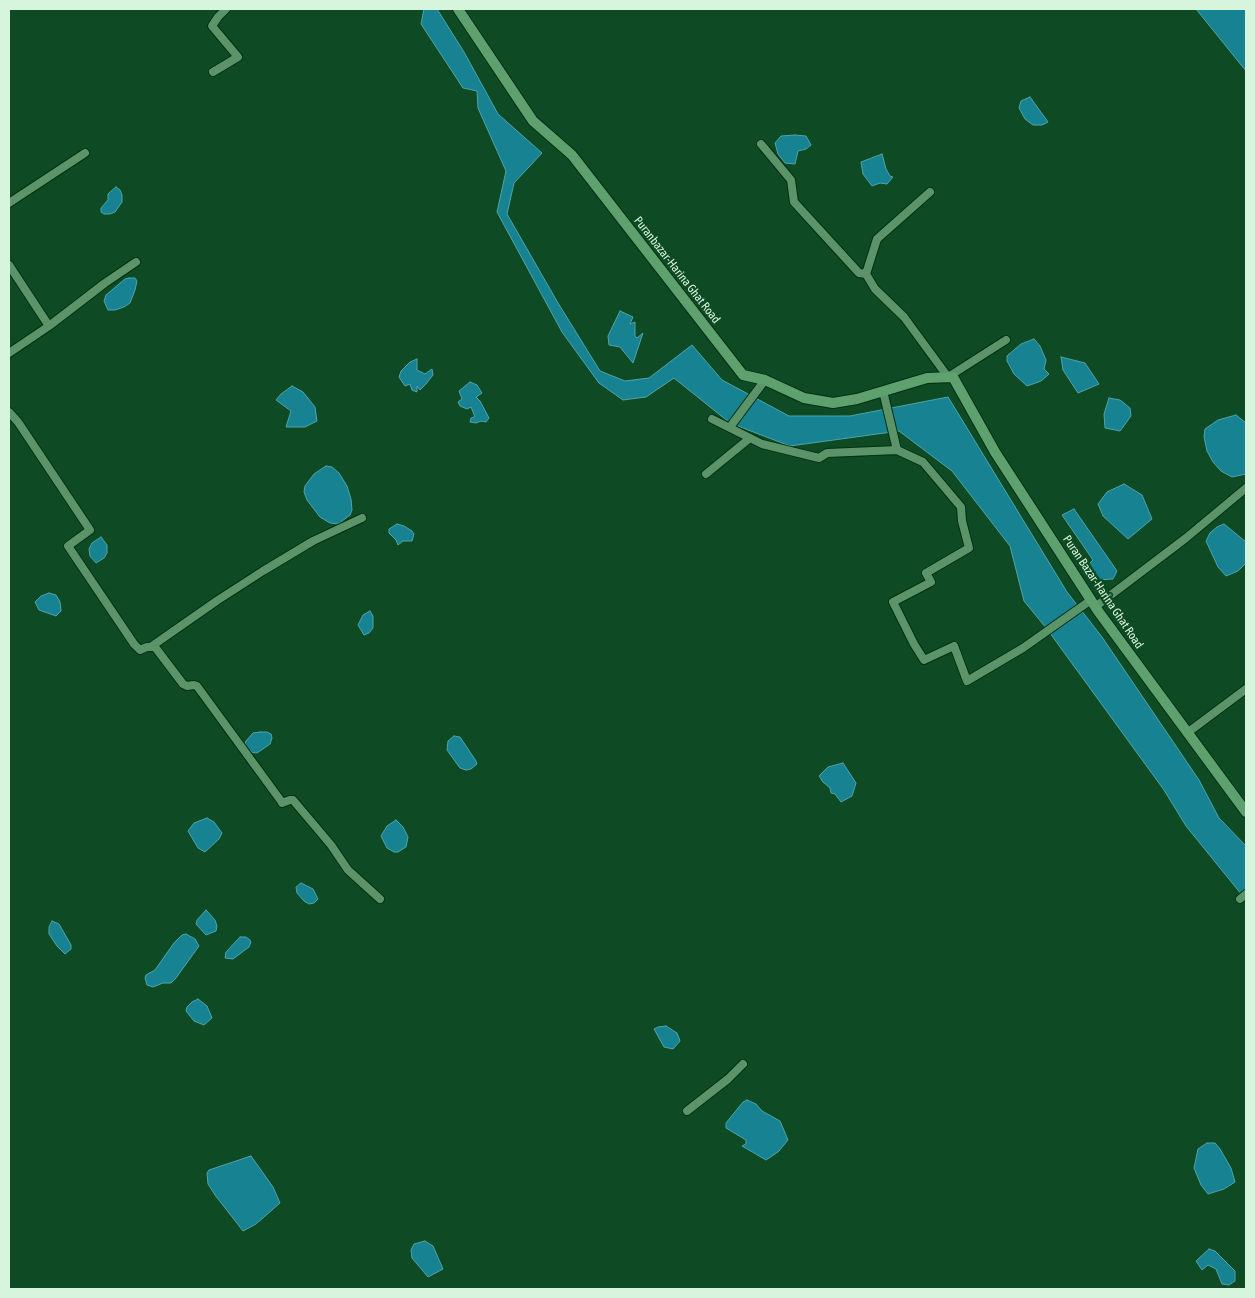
<!DOCTYPE html>
<style>
body{margin:0}
#map{position:relative;width:1255px;height:1298px;overflow:hidden;background:#0e4b24;font-family:"Asap Condensed",sans-serif}
canvas{display:block}
.frame{position:absolute;inset:0;border:10px solid #d7f5dd;pointer-events:none}
</style>
<div id="map">
<canvas width="1255" height="1298"></canvas>
<div class="frame"></div>
</div>
<script>
const context = document.querySelector('canvas').getContext('2d');
context.lineJoin = 'round';
function paint(path, color) { context.fillStyle = color; context.fill(path, 'evenodd'); }
const toPath = rows => new Path2D(rows.map(r => 'M' + r).join(''));
function trace(path, color, width, dash) { context.strokeStyle = color; context.lineWidth = width; context.lineCap = dash ? 'butt' : 'round'; context.setLineDash(dash || []); context.stroke(path); }
function label(font, color, halo, rows, align = 'center') {
  context.font = font + ' "Asap Condensed",sans-serif'; context.lineWidth = 5; context.setLineDash([]); context.textBaseline = 'middle'; context.strokeStyle = halo; context.fillStyle = color; for (const [text, x, y, turn = 0] of rows) {
    context.save(); context.translate(x, y); context.rotate((+turn || 0) * Math.PI / 180); context.textAlign = isNaN(turn) ? turn : align; if (halo) context.strokeText(text, 0, 0); context.fillText(text, 0, 0); context.restore();
  }
}
const water = toPath([
 [424,9,437,9,464,52,498,114,542,153,514,183,507,214,558,303,600,371,625,381,649,378,692,345,722,380,789,416,850,416,948,397,1067,592,1102,637,1199,780,1219,818,1246,846,1246,900,1186,826,1164,790,1047,629,1024,601,1010,546,952,471,899,431,790,446,730,423,674,378,646,397,623,400,599,383,562,332,497,212,506,171,478,108,477,91,463,88,421,24,424,9],
 [1196,9,1246,9,1246,71,1196,9],
 [1030,97,1048,122,1042,125,1033,125,1025,119,1019,108,1021,101,1030,97],
 [795,135,806,136,811,145,806,149,798,151,795,164,785,163,778,154,775,143,781,136,795,135],
 [882,154,886,169,890,176,893,177,887,184,880,183,872,186,863,174,861,162,882,154],
 [116,187,120,190,122,195,122,202,115,212,110,214,104,214,101,212,101,208,108,200,108,194,110,192,116,187],
 [129,278,135,278,137,281,135,290,130,303,124,307,115,310,108,310,104,301,106,295,125,279,129,278],
 [620,311,633,317,630,324,635,322,635,336,637,338,643,333,633,363,620,347,609,345,608,336,620,311],
 [1034,339,1040,346,1046,360,1044,369,1049,374,1041,381,1027,386,1014,374,1007,361,1007,356,1021,344,1034,339],
 [1061,357,1085,363,1099,384,1078,393,1063,370,1061,357],
 [417,359,417,370,425,374,432,369,433,375,426,384,420,390,417,386,417,392,412,390,410,384,405,386,399,377,401,371,410,362,417,359],
 [470,382,477,385,482,393,476,397,480,401,489,418,486,422,481,421,476,423,470,422,471,418,475,417,471,407,467,409,460,406,458,402,462,399,459,391,470,382],
 [292,386,303,392,315,407,317,421,305,427,286,427,291,411,276,400,281,394,292,386],
 [1109,398,1120,400,1130,408,1131,416,1120,431,1105,428,1104,414,1109,398],
 [1236,415,1246,423,1246,474,1232,477,1221,471,1213,462,1207,451,1204,437,1205,429,1218,420,1236,415],
 [326,466,332,467,339,473,347,486,351,499,352,510,350,515,338,524,330,523,320,517,307,500,304,492,305,486,314,474,326,466],
 [1124,484,1142,495,1152,519,1128,539,1103,516,1098,504,1107,492,1124,484],
 [1074,509,1117,571,1113,579,1097,580,1086,567,1093,560,1062,515,1074,509],
 [397,524,404,526,412,531,414,534,412,541,403,541,398,545,396,540,389,533,389,529,397,524],
 [1224,524,1246,542,1246,563,1238,571,1226,576,1218,567,1206,541,1210,533,1217,527,1224,524],
 [101,537,107,545,107,553,104,558,96,563,90,556,89,549,92,543,101,537],
 [49,593,56,595,60,602,61,611,56,616,39,610,35,602,41,596,49,593],
 [370,611,373,616,373,628,369,633,364,635,358,625,363,615,370,611],
 [260,732,267,732,271,734,272,738,270,744,257,753,249,752,244,746,246,741,253,733,260,732],
 [454,736,460,737,476,761,477,764,471,769,466,770,460,768,447,750,448,741,454,736],
 [843,763,856,783,852,796,841,802,835,794,831,793,830,788,823,782,819,776,828,767,843,763],
 [207,818,214,822,222,833,219,839,205,852,198,848,188,831,194,823,207,818],
 [396,820,403,827,408,837,406,847,398,852,394,852,387,848,381,836,387,826,396,820],
 [301,883,313,889,318,899,314,903,309,904,304,901,297,893,296,887,301,883],
 [206,910,215,920,217,926,216,931,206,935,196,924,197,920,206,910],
 [52,921,59,924,71,945,71,949,65,954,57,946,49,934,49,927,52,921],
 [186,934,195,939,199,946,176,978,171,983,163,983,153,987,147,985,145,978,146,975,155,970,174,943,182,935,186,934],
 [240,937,246,937,250,940,251,942,249,947,233,959,225,958,226,952,240,937],
 [198,999,207,1006,212,1018,204,1025,194,1021,186,1011,187,1007,192,1002,198,999],
 [666,1026,677,1033,679,1038,680,1041,673,1049,664,1047,654,1029,658,1027,666,1026],
 [747,1100,756,1104,762,1111,780,1121,788,1140,778,1152,766,1160,742,1146,746,1144,746,1140,726,1128,726,1123,743,1102,747,1100],
 [1207,1143,1215,1143,1220,1149,1231,1168,1235,1182,1224,1189,1208,1194,1201,1185,1194,1168,1198,1149,1207,1143],
 [251,1156,273,1187,280,1203,256,1224,243,1231,215,1195,208,1184,207,1173,209,1170,251,1156],
 [425,1241,433,1246,443,1269,428,1277,412,1258,411,1250,414,1244,425,1241],
 [1209,1249,1215,1251,1235,1271,1235,1281,1229,1285,1222,1284,1216,1269,1208,1265,1202,1270,1196,1261,1209,1249]
]);
paint(water, '#168292');
trace(water, '#50a4a8', 1);
const minor = toPath([
 [213,72,238,57,212,26,218,17,226,9],
 [761,144,791,180,794,202,859,273,866,274,875,289,904,317,948,377,1006,340],
 [9,203,85,153],
 [9,265,49,326],
 [866,274,877,239,930,192],
 [9,353,49,326,105,283,136,262],
 [883,391,897,450],
 [9,412,18,422,90,530,68,546,134,644,140,650,147,647,155,647,183,684,187,686,194,685,197,686,281,801,282,803,290,800,293,800,331,845,348,870,380,899],
 [712,419,762,444,819,458,827,453,897,450,923,462,961,507,962,521,969,548,926,573,931,582,893,602,914,644,924,660,954,646,967,681,1023,648,1091,600],
 [730,427,765,380],
 [706,474,750,438],
 [1095,607,1186,538,1246,488],
 [152,646,218,600,263,571,313,541,362,518],
 [1187,733,1246,689],
 [1240,899,1246,894],
 [687,1111,728,1079,743,1064]
]);
const major = toPath([
 [458,9,533,121,572,155,743,375,765,380,804,398,833,403,857,399,927,378,953,377,995,452,1098,611,1246,812]
]);
trace(minor, '#002f11', 10);
trace(major, '#002f11', 12);
trace(minor, '#5a9468', 8);
trace(major, '#5ea06e', 10);
label('12px', '#d7f5dd', '#0e4b24', [
 ["Puranbazar-Harina Ghat Road",677,270,52],
 ["Puran Bazar-Harina Ghat Road",1103,592,56]
]);
</script>
